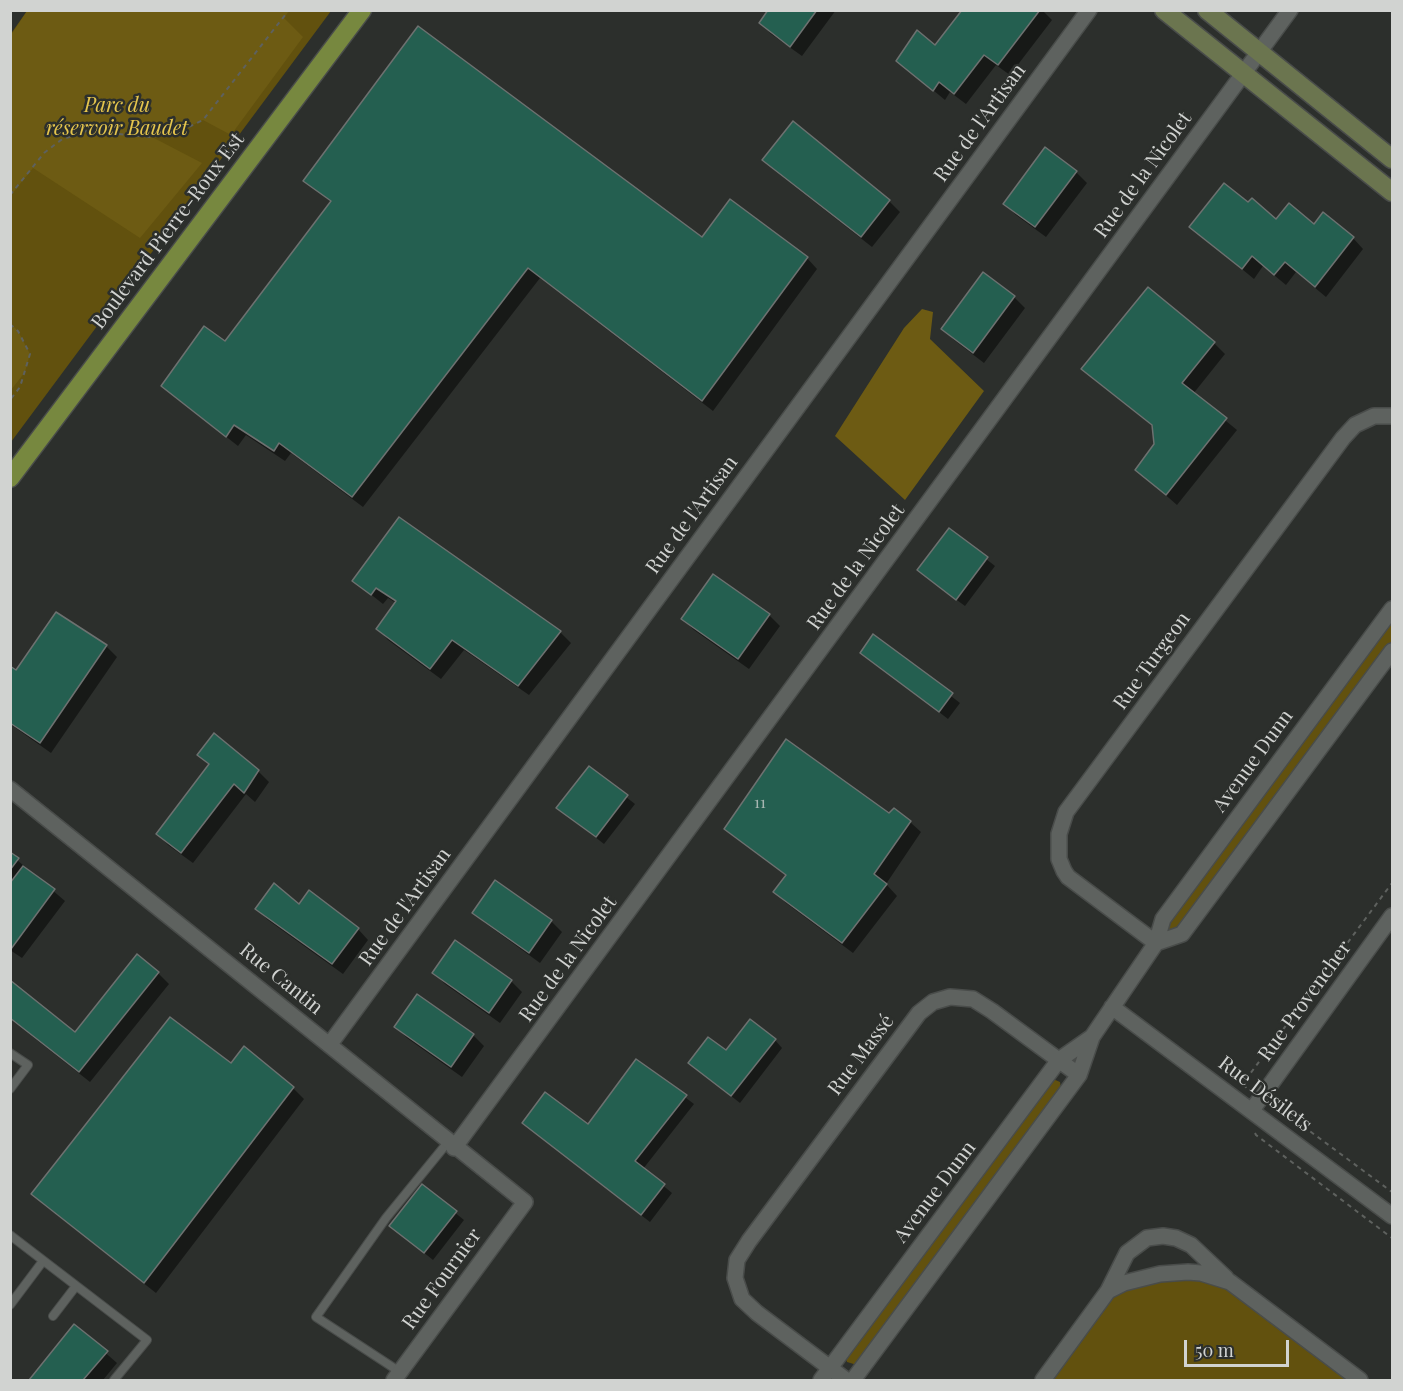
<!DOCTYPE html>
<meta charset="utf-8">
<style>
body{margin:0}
#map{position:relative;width:1403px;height:1391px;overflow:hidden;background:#2c2f2c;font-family:"Playfair Display",serif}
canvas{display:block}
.frame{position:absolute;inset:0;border:12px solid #d1d3d1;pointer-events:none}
.scale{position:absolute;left:1184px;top:1340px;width:105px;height:27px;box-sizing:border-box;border:3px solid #d1d3d1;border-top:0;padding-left:8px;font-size:18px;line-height:21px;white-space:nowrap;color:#d1d3d1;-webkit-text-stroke:4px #2c2f2c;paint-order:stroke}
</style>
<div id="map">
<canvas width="1403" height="1391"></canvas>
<div class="frame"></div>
<div class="scale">50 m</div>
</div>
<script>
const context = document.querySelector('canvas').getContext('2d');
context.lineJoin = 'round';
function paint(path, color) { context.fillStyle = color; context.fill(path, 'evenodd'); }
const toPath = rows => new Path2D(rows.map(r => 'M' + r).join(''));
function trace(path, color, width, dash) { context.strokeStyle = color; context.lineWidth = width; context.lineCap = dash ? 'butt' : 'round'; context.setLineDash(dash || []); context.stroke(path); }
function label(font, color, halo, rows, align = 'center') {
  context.font = font + ' "Playfair Display",serif'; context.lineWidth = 5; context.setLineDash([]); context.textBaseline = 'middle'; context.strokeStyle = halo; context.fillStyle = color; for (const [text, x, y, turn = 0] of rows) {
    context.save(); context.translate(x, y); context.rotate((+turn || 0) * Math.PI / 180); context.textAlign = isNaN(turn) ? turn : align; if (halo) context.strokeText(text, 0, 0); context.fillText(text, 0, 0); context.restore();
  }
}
paint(toPath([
 [27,11,331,11,11,442,10,35],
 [1392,620,1392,642,1178,932,1168,931,1166,924],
 [1053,1079,1060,1082,1061,1089,857,1365,847,1362,845,1356],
 [1160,1274,1230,1282,1360,1380,1043,1380,1108,1291]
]), '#62510e');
paint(toPath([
 [27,11,289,11,284,18,303,37,231,135,203,120,179,132,152,137,202,163,140,238,33,168,11,195,11,35],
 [922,309,933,312,930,339,984,391,905,500,835,436,904,328],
 [11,324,18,331,30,354,25,372,11,390]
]), '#6d5b13');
paint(toPath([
 [770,10,836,10,802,56,771,34,761,23],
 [964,10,1042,10,1052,20,1010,75,996,65,966,104,950,92,945,100,898,61,935,47],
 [764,160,889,201,900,212,872,247,775,171],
 [1076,172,1087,183,1046,237,1016,215,1005,204],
 [305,180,702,240,807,258,817,269,713,411,540,278,363,507,291,453,285,461,246,435,238,446,174,396,163,386,226,343,332,203],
 [1248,204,1276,221,1315,226,1353,238,1363,249,1326,297,1296,272,1286,285,1263,266,1254,279,1191,227],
 [1014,297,1025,308,984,363,954,340,943,329],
 [1214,343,1225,354,1193,394,1237,430,1177,505,1137,470,1156,445,1154,427,1094,380,1083,369],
 [949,530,995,566,965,606,927,578],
 [714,576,769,615,780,626,749,669,694,630,683,619],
 [354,581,560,632,571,643,529,695,464,650,441,679,388,640,378,629,396,603,388,598,383,604],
 [56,615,106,646,117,657,51,753,10,724,10,668,17,672],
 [874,636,960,703,948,719,862,652],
 [199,755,258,771,269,782,255,802,246,794,193,863,168,845,158,834,209,765],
 [589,768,635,804,604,844,558,808],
 [890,815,910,822,921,832,886,884,897,896,853,953,786,903,775,892,787,876,737,839,726,828],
 [10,854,65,901,22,958,10,950],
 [300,906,358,929,368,940,343,974,268,920,257,909],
 [474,913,551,921,562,932,540,963,485,923],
 [456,942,511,981,522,992,500,1023,445,984,434,973],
 [158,973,169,984,90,1082,10,1019,10,982,75,1034],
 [418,996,473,1035,484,1046,462,1077,407,1038,396,1027],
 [775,1040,782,1048,740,1103,698,1070,726,1052],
 [637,1061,694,1104,643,1169,672,1193,650,1222,532,1131,588,1126],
 [232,1066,293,1088,304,1099,156,1293,44,1205,33,1194],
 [422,1186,464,1220,433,1260,391,1226],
 [75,1326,117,1363,103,1380,31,1380]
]), '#0007');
const building = toPath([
 [768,10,817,10,790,47,759,23,768,10],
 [962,10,1040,10,998,65,984,55,954,94,939,82,933,91,896,61,917,30,935,45,962,10],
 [418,26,702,237,730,199,808,257,702,401,528,268,352,497,279,443,274,451,234,425,226,437,161,386,204,326,225,341,331,201,303,181,418,26],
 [793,121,890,200,861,237,762,160,793,121],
 [1045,147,1077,171,1035,227,1003,204,1045,147],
 [1224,183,1248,202,1252,198,1276,219,1289,203,1314,224,1323,212,1354,237,1315,287,1285,262,1274,275,1252,256,1242,269,1189,227,1224,183],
 [983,272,1015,296,973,353,941,329,983,272],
 [1148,287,1215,342,1182,383,1227,418,1166,495,1135,470,1154,444,1152,425,1081,369,1148,287],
 [399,517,561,631,518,686,452,640,430,669,376,629,396,601,376,588,371,595,352,581,399,517],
 [949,528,988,557,956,600,917,570,949,528],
 [713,574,770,614,738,659,681,619,713,574],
 [56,612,107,645,40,743,10,723,10,666,16,670,56,612],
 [873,634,953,693,939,712,860,653,873,634],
 [214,733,259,770,244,793,234,784,181,853,156,834,209,764,197,755,214,733],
 [786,739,889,813,894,808,911,821,874,874,887,884,842,943,773,892,786,875,724,829,786,739],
 [589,766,628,795,596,837,556,808,589,766],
 [10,852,19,858,10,870,10,852],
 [23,866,55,889,11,949,10,883,23,866],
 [495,880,552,920,529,953,472,913,495,880],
 [274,883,299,904,309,890,359,928,332,964,255,909,274,883],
 [455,940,512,980,489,1013,432,973,455,940],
 [137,954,159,972,79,1072,10,1018,10,980,75,1032,137,954],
 [417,994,474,1034,451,1067,394,1027,417,994],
 [170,1017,231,1063,244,1046,294,1087,144,1283,31,1194,170,1017],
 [750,1019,776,1039,731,1096,688,1063,708,1037,726,1050,750,1019],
 [636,1059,687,1095,635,1161,665,1184,641,1215,522,1123,545,1092,588,1124,636,1059],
 [422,1184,457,1211,424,1253,389,1226,422,1184],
 [74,1324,108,1351,83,1380,29,1380,74,1324]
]);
paint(building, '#245f50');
trace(building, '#6d7170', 1.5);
const lane = toPath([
 [10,1053,28,1065,10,1089],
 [10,1235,147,1340,114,1380],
 [10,1305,43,1261],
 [53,1316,76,1286],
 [400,1372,316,1317,386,1218,448,1142]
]);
const street = toPath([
 [10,789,525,1202,394,1380],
 [1156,943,1068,877,1064,871,1059,859,1059,834,1066,812,1343,438,1355,425,1374,416,1392,416],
 [1156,943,1182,934,1392,651],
 [1112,1007,1392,1216],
 [330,1044,1089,10],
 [1252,1110,1392,916],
 [454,1148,1290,10],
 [1108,1291,1127,1253,1147,1238,1163,1236,1176,1238,1191,1245,1226,1278],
 [821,1380,1059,1060,1092,1037],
 [846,1380,757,1313,742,1299,735,1278,737,1260,749,1241,919,1013,933,1002,950,997,973,999,992,1011,1079,1075],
 [853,1380,1079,1075,1092,1037,1156,943,1163,919,1392,609],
 [1043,1380,1108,1291,1124,1283,1160,1274,1188,1272,1201,1273,1230,1282,1360,1380]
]);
const secondary = toPath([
 [1164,10,1392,192],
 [1207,10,1392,159]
]);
const primary = toPath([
 [10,478,362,10]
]);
trace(lane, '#494c4a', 10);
trace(street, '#494c4a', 18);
trace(secondary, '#494c4a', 21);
trace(primary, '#494c4a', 21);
trace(toPath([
 [10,195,44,153,61,140,86,131,151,137,179,132,203,120,289,10],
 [10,324,18,331,30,354,20,387,10,400],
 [1246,1088,1244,1082,1392,883],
 [1276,1103,1280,1109,1392,1192],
 [1255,1133,1256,1135,1392,1238]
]), '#5e615e', 2, [4.5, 4.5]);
trace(lane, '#5e625f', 8);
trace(street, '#5e625f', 15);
trace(secondary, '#6b754f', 18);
trace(primary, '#77883f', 18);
label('16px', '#a6b6b1', null, [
 ["11",760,803]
]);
label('italic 20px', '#e6c64d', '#2c2f2c', [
 ["Parc du",117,106],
 ["réservoir Baudet",117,129]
]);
label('20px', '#d1d3d1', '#2c2f2c', [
 ["Rue de l'Artisan",980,123,-54],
 ["Rue de la Nicolet",1143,175,-54],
 ["Boulevard Pierre-Roux Est",168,231,-53],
 ["Rue de l'Artisan",692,515,-54],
 ["Rue de la Nicolet",856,567,-54],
 ["Rue Turgeon",1152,661,-54],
 ["Avenue Dunn",1253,761,-54],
 ["Rue de l'Artisan",405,907,-54],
 ["Rue de la Nicolet",568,959,-54],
 ["Rue Cantin",281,979,39],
 ["Rue Provencher",1305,1001,-54],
 ["Rue Massé",861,1055,-53],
 ["Rue Désilets",1265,1094,37],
 ["Avenue Dunn",935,1192,-53],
 ["Rue Fournier",442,1279,-54]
]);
</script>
